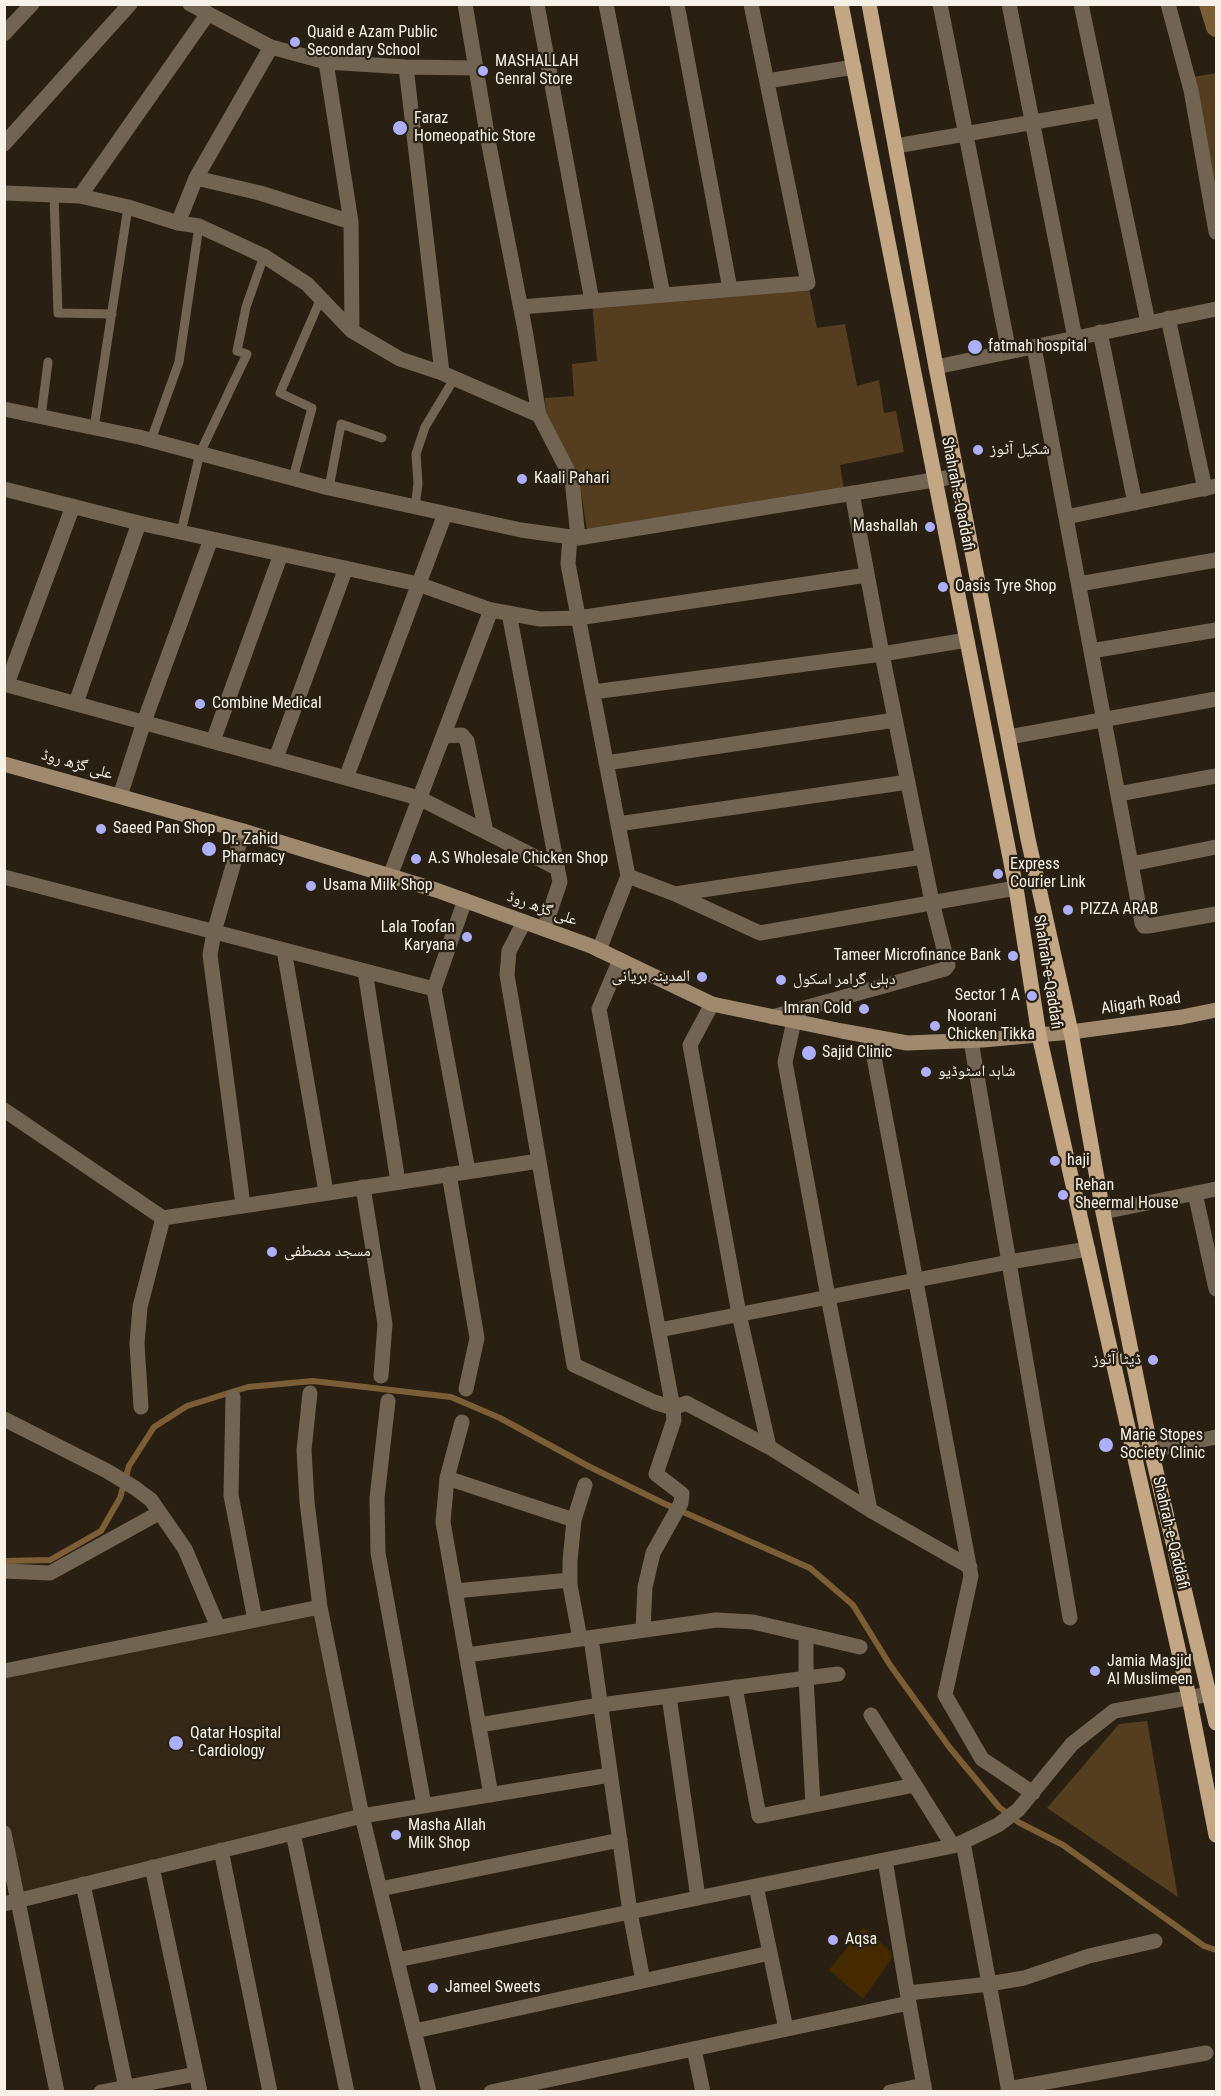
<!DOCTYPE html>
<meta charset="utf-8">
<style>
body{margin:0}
#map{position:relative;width:1221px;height:2096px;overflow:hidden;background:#292013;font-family:"Roboto Condensed",sans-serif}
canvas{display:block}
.frame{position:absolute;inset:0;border:6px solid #f7f1e8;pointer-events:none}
</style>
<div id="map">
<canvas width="1221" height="2096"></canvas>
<div class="frame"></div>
</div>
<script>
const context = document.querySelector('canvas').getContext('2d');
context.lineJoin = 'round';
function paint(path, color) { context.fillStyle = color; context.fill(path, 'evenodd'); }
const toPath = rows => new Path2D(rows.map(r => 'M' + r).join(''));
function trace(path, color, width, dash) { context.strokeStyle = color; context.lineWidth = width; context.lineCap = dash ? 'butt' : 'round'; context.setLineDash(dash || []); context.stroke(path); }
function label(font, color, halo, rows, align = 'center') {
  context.font = font + ' "Roboto Condensed","Noto Naskh Arabic",sans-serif'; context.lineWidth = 4.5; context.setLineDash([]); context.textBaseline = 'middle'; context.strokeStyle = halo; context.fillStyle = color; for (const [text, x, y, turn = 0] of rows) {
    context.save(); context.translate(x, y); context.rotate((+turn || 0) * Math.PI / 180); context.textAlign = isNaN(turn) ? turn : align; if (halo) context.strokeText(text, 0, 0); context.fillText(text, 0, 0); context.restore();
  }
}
paint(toPath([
 [320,1607,362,1816,19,1900,5,1833,4,1671]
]), '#352715');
paint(toPath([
 [1216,73,1216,223,1193,77],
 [808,283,817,328,845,324,857,386,879,380,884,413,896,411,904,452,840,465,844,490,587,531,579,478,546,413,545,398,574,396,572,364,597,361,592,301],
 [1147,1721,1178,1897,1047,1808,1119,1724]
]), '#553e1f');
trace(toPath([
 [4,1561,50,1560,101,1531,120,1498,129,1466,154,1427,187,1406,248,1387,313,1381,451,1397,500,1418,588,1466,663,1503,810,1568,853,1605,890,1665,950,1748,999,1807,1018,1822,1063,1845,1204,1946,1216,1950]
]), '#7c5e36', 6);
trace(toPath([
 [1209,4,1216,27]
]), '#7c5e36', 20);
paint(toPath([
 [863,1928,890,1951,892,1958,863,1999,829,1970]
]), '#452a00');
trace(toPath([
 [54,195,58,313,112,314],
 [41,417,48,362],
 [94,428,128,207],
 [151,440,179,362,199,226],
 [293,478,312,408,280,393,321,298],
 [329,488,341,424,382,438],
 [415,507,418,484,416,454,425,427,454,379],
 [181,532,200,453,247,354,237,351,246,307,264,256]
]), '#726453', 9);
trace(toPath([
 [190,4,271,47,326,62,406,67,475,68],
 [465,4,489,145,525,330,539,415,572,479,578,538],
 [537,4,592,301],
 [606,4,663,295],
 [677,4,730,289],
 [940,4,1009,352],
 [1009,4,1075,338],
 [1081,4,1148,322],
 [1168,4,1191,90,1216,232],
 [4,34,32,4],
 [326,62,351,222,352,331],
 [406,67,442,373],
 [767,81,854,67],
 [4,144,130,4],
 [896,146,1103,110],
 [196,178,260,193,351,222],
 [4,193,80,196,128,207,178,223,199,226,264,256,307,284,352,331,400,359,442,373,539,415],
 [80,196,207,15],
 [178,223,196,178,271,47],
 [521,307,808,283,751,4],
 [1168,318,1205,489],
 [1100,332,1135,503],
 [1034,347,1142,923,1144,926,1148,926,1216,914],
 [936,367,1216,309],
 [4,409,139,437,329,488,521,530,578,538,958,476],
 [4,489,139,523,418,584,491,610,540,619,578,618,867,575],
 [1066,517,1216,486],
 [570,537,568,564,628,876,599,950],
 [1079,584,1216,560],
 [509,613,560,882,544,929],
 [1091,651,1216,630],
 [4,684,419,798,557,868],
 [7,684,73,506],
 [593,692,882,654,967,640],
 [76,703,139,523],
 [443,736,462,735,467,741,486,832],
 [1009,737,1216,699],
 [213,741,281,554],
 [276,758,346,568],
 [606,763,895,720],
 [346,778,445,514],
 [1118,794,1216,776],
 [120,796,144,722,211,539],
 [618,824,908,782],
 [243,831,214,932,210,955,243,1205],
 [1131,864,1216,847],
 [390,876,491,610],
 [628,876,675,894,760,933,1016,888],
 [4,877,434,989],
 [675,894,923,857],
 [465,900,434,989,468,1171],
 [524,922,509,951,507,975,574,1365,654,1402,673,1408,686,1403,769,1447,870,1510,970,1567],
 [284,950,326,1192],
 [620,960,599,1009,673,1408,674,1420,656,1474,682,1494,681,1503,653,1553,645,1587,643,1630],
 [365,971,398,1182],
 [712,1004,690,1045,739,1314,769,1447],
 [772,1017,945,969,948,965,932,902,882,654,852,493],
 [794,1021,785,1062,828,1297,870,1510],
 [870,1036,971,1576,945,1695,982,1759,1033,1793],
 [971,1041,1070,1618],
 [4,1110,163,1218,539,1161],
 [449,1174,477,1338,466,1389],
 [363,1187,385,1324,381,1376],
 [1195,1193,1216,1289],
 [1103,1212,1216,1189],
 [659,1330,1009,1262,1088,1249],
 [310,1393,304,1450,307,1502,320,1607,362,1816,429,2092],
 [233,1397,231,1495,255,1620],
 [388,1401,377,1498,378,1553,424,1805],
 [141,1407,137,1344,140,1307,163,1218],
 [4,1419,107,1471,135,1488,151,1500,185,1549,218,1627],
 [462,1422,447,1478,443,1522,491,1795],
 [1134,1454,1216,1437],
 [447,1478,574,1520],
 [4,1571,50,1573,159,1513],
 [455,1591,570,1580],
 [806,1635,806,1678,813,1805],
 [591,1638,630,1912,643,1981],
 [580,1639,570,1585,570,1561,574,1520,585,1485],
 [467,1655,716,1620,753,1622,860,1647],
 [4,1671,320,1607],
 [735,1687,759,1816,915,1785],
 [669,1696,698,1898],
 [871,1715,953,1846],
 [479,1725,600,1705,838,1674],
 [4,1833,57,2092],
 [293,1833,347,2092],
 [963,1842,1009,2092],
 [221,1850,270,2092],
 [885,1860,909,2003],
 [152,1867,200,2092],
 [83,1884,127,2092],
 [756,1886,953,1846,963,1842,998,1825,1018,1810,1072,1744,1114,1711,1210,1694],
 [380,1889,620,1840],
 [4,1904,362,1816,610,1775],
 [397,1960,756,1886,786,2029],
 [908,1993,989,1984,1024,1978,1089,1956,1155,1941],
 [415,2031,770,1953],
 [694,2049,703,2092],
 [1008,2089,1206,2053],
 [101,2092,196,2074],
 [491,2092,909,2003,925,2092],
 [890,2092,924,2085]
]), '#726453', 15);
trace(toPath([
 [4,764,243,831,436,890,591,946,712,1004,842,1031,907,1043,983,1040,1071,1032,1182,1017,1216,1010]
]), '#9f8a6f', 15);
trace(toPath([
 [841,4,1016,888,1039,1035,1189,1697,1216,1835],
 [869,4,936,367,1028,839,1071,1032,1103,1212,1151,1450,1216,1723]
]), '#c3a784', 15);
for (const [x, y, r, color] of [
 [295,42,6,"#adaffb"],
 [483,71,6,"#adaffb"],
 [400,128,8,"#adaffb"],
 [975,347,8,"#adaffb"],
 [978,450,6,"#adaffb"],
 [522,479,6,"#adaffb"],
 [930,527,6,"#adaffb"],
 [943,587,6,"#adaffb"],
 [200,704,6,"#adaffb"],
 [101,829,6,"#adaffb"],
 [209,849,8,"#adaffb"],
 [416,859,6,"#adaffb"],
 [998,874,6,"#adaffb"],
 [311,886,6,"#adaffb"],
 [1068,910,6,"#adaffb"],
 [467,937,6,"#adaffb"],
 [1013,956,6,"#adaffb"],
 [702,977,6,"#adaffb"],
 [781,980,6,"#adaffb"],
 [1032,996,6,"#adaffb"],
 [864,1009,6,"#adaffb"],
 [935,1026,6,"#adaffb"],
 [809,1053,8,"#adaffb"],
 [926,1072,6,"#adaffb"],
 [1055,1161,6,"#adaffb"],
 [1063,1195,6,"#adaffb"],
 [272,1252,6,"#adaffb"],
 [1153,1360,6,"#adaffb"],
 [1106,1445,8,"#adaffb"],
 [1095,1671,6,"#adaffb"],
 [176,1743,8,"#adaffb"],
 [396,1835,6,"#adaffb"],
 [833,1940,6,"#adaffb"],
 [433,1988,6,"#adaffb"]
]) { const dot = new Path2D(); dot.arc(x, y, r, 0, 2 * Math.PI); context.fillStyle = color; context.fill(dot); trace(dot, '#292013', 2); }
label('16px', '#f7f1e8', '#292013', [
 ["Quaid e Azam Public",307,33],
 ["Secondary School",307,51],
 ["MASHALLAH",495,62],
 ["Genral Store",495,80],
 ["Faraz",414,119],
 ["Homeopathic Store",414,137],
 ["fatmah hospital",988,347],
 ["شکیل آٹوز",990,450],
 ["Kaali Pahari",534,479],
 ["Mashallah",918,527,"right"],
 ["Oasis Tyre Shop",955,587],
 ["Combine Medical",212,704],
 ["Saeed Pan Shop",113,829],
 ["Dr. Zahid",222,840],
 ["Pharmacy",222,858],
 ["A.S Wholesale Chicken Shop",428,859],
 ["Express",1010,865],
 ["Courier Link",1010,883],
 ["Usama Milk Shop",323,886],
 ["PIZZA ARAB",1080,910],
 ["Lala Toofan",455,928,"right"],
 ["Karyana",455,946,"right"],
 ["Tameer Microfinance Bank",1001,956,"right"],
 ["المدینہ بریانی",690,977,"right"],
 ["دہلی گرامر اسکول",793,980],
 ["Sector 1 A",1020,996,"right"],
 ["Imran Cold",852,1009,"right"],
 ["Noorani",947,1017],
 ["Chicken Tikka",947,1035],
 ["Sajid Clinic",822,1053],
 ["شاہد اسٹوڈیو",938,1072],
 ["haji",1067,1161],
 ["Rehan",1075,1186],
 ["Sheermal House",1075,1204],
 ["مسجد مصطفی",284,1252],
 ["ڈیٹا آٹوز",1141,1360,"right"],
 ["Marie Stopes",1120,1436],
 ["Society Clinic",1120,1454],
 ["Jamia Masjid",1107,1662],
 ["Al Muslimeen",1107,1680],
 ["Qatar Hospital",190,1734],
 ["- Cardiology",190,1752],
 ["Masha Allah",408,1826],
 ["Milk Shop",408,1844],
 ["Aqsa",845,1940],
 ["Jameel Sweets",445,1988]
], 'left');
label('16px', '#f7f1e8', '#292013', [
 ["Shahrah-e-Qaddafi",957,494,79],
 ["علی گڑھ روڈ",77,765,16],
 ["علی گڑھ روڈ",542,909,20],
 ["Shahrah-e-Qaddafi",1047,972,81],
 ["Aligarh Road",1141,1004,-8],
 ["Shahrah-e-Qaddafi",1170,1533,77]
]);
</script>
